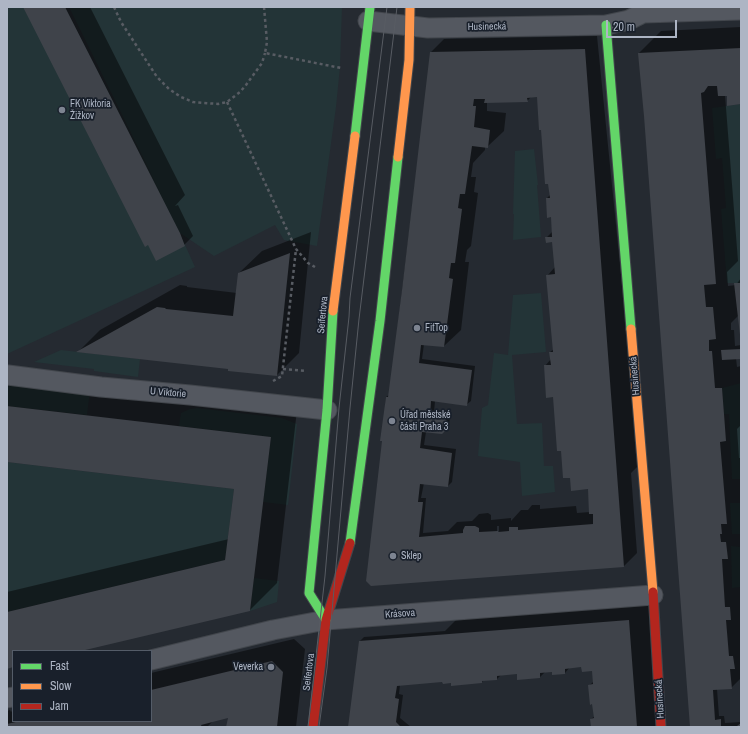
<!DOCTYPE html>
<meta charset="utf-8">
<style>
body{margin:0}
#map{position:relative;width:748px;height:734px;overflow:hidden;background:#252a31;font-family:"Archivo Narrow",sans-serif}
canvas{display:block}
.frame{position:absolute;inset:0;border:8px solid #adb5c4;pointer-events:none}
.legend{position:absolute;left:12px;top:650px;width:140px;height:72px;box-sizing:border-box;background:#19202b;border:1px solid #545c68;margin:0;padding:5px 7px;list-style:none;font-size:12px;color:#adb5c4}
.legend li{display:flex;align-items:center;gap:8px;height:20px}
.legend b{width:20px;border:1px solid #545c68}
.scale{position:absolute;left:606px;top:20px;width:71px;height:18px;box-sizing:border-box;border:2px solid #adb5c4;border-top:0;padding-left:5px;font-size:12px;line-height:14px;white-space:nowrap;color:#adb5c4;-webkit-text-stroke:3px #19202b;paint-order:stroke}
</style>
<div id="map">
<canvas width="748" height="734"></canvas>
<div class="frame"></div>
<ul class="legend">
<li><b style="height:5px;background:#63d668"></b>Fast</li>
<li><b style="height:5px;background:#ff974d"></b>Slow</li>
<li><b style="height:5px;background:#b3261e"></b>Jam</li>
</ul>
<div class="scale">20 m</div>
</div>
<script>
const context = document.querySelector('canvas').getContext('2d');
context.lineJoin = 'round';
function paint(path, color) { context.fillStyle = color; context.fill(path, 'evenodd'); }
const toPath = rows => new Path2D(rows.map(r => 'M' + r).join(''));
function trace(path, color, width, dash) { context.strokeStyle = color; context.lineWidth = width; context.lineCap = dash ? 'butt' : 'round'; context.setLineDash(dash || []); context.stroke(path); }
function label(font, color, halo, rows, align = 'center') {
  context.font = font + ' "Archivo Narrow",sans-serif'; context.lineWidth = 3.5; context.setLineDash([]); context.textBaseline = 'middle'; context.strokeStyle = halo; context.fillStyle = color; for (const [text, x, y, turn = 0] of rows) {
    context.save(); context.translate(x, y); context.rotate((+turn || 0) * Math.PI / 180); context.textAlign = isNaN(turn) ? turn : align; if (halo) context.strokeText(text, 0, 0); context.fillText(text, 0, 0); context.restore();
  }
}
paint(toPath([
 [7,7,65,7,162,196,69,7,342,7,340,67,336,107,317,246,284,240,275,225,214,256,180,233,176,225,195,267,7,354],
 [741,104,741,283,727,283,721,209,726,208,722,158,716,159,712,108],
 [534,149,538,185,537,185,541,237,513,240,514,214,513,214,515,151],
 [541,293,546,352,512,355,517,424,542,423,544,466,553,466,555,492,522,496,520,462,478,456,482,408,488,405,494,353,508,355,513,295],
 [61,350,140,359,138,377,94,371,94,369,34,362],
 [7,382,90,391,87,415,7,406],
 [741,383,741,479,732,479,729,414,724,414,722,388],
 [197,408,282,418,297,424,288,505,263,502,271,437,179,426,181,413,190,409],
 [7,462,234,489,225,560,7,612],
 [730,503,741,503,741,534,732,534],
 [731,546,741,547,741,587,732,588],
 [254,578,279,581,277,602,250,611]
]), '#233437');
paint(toPath([
 [24,7,90,7,185,195,175,206,178,205,193,236,184,245],
 [741,27,741,103,728,95,725,95,738,261,727,272,728,286,736,285,741,278,741,336,739,315,731,323,731,330,734,330,735,346,741,345,741,358,736,358,737,367,741,366,741,425,737,429,739,458,741,458,741,678,731,688,717,689,719,716,724,716,725,723,741,722,741,727,691,727,645,116,639,53,661,31],
 [597,36,640,464,631,473,637,553,624,566,371,585,386,397,389,395,396,341,431,52,444,39],
 [532,96,538,96,550,195,547,198,552,216,553,231,546,238,553,241,555,267,547,276,554,349,550,352,551,359,545,366,554,396,571,477,589,488,590,512,577,513,576,506,540,509,540,505,532,505,528,510,521,510,511,521,511,518,491,520,491,515,488,513,479,514,472,521,457,522,448,531,423,533,426,498,421,498,424,483,448,486,452,482,456,449,424,445,426,432,442,433,449,426,450,417,448,414,434,412,435,401,466,405,471,401,475,366,422,359,424,344,444,346,461,330,469,262,465,262,467,250,471,246,478,193,474,192,476,177,471,177,473,163,485,150,485,147,487,147,504,131,506,113,487,111,487,102,527,101],
 [497,526,499,526,499,532,497,534],
 [311,232,299,353,277,375,229,368,79,351,100,330,180,285,187,286,187,287,237,293,239,273,262,251],
 [7,376,297,410,277,583,250,610,77,651,13,651,13,666,7,668,7,592,229,539,235,488,7,461],
 [651,599,660,727,592,727,591,719,595,716,590,685,594,681,593,670,582,666,570,667,565,673,552,671,546,671,540,677,518,673,501,675,497,679,484,679,482,682,452,682,443,680,400,685,399,694,403,695,400,718,411,727,349,727,360,641,364,637,445,631,463,613],
 [294,639,305,649,296,727,227,727,229,717,214,720,207,727,7,727,7,711,10,710,11,712,13,710,13,721,151,721,151,673]
]), '#0007');
paint(toPath([
 [23,7,65,7,180,233,185,246,156,261,148,245,145,247],
 [741,48,741,104,727,106,727,96,718,96,717,86,708,86,704,92,701,93,716,284,704,285,706,307,713,307,716,339,709,340,709,351,712,351,715,388,722,388,724,414,726,441,720,442,727,524,721,524,722,534,720,534,721,542,726,542,728,559,722,559,725,607,730,607,731,620,726,620,729,656,733,656,735,669,730,669,732,689,713,690,715,720,721,719,721,727,690,727,644,116,638,53],
 [585,49,624,567,371,586,366,581,382,441,380,441,386,397,388,397,402,290,430,52],
 [537,97,539,130,541,130,545,184,548,184,550,198,546,198,547,218,551,217,552,237,545,237,546,243,552,242,555,274,546,275,553,352,549,352,551,365,544,365,546,398,553,397,557,451,561,451,563,478,570,478,571,491,588,489,589,514,593,514,593,524,518,530,518,527,509,527,509,531,498,532,498,531,479,532,479,528,475,526,465,526,463,530,463,533,419,537,423,502,418,502,420,484,448,487,452,453,420,448,422,432,442,434,445,431,447,421,444,418,430,416,431,401,467,406,472,370,419,363,421,345,444,347,453,279,449,278,451,263,455,263,462,209,458,208,460,194,465,194,472,146,488,148,490,130,474,127,476,106,473,106,474,99,485,99,484,103,528,102,527,98],
 [290,253,277,376,228,371,228,369,76,352,157,307,165,308,166,309,233,316,238,273],
 [734,283,741,283,741,335,740,335],
 [741,349,741,359,722,360,721,350],
 [7,406,271,437,250,611,81,651,13,651,13,667,7,669,7,612,225,560,234,489,7,462],
 [629,620,637,727,591,727,590,719,594,718,592,704,590,705,588,685,593,684,592,671,582,672,581,667,565,669,565,674,552,675,552,672,540,673,540,678,517,680,517,674,497,676,497,680,482,681,482,683,451,686,451,683,443,684,442,682,397,686,395,698,399,699,396,722,401,727,348,727,359,641],
 [272,661,283,672,277,727,226,727,228,718,201,725,202,727,7,727,7,724,20,721,151,721,151,690],
 [741,723,741,727,733,727,733,726,737,726]
]), '#3f434a');
const street = toPath([
 [368,21,428,28,606,25,629,20,643,13,740,10],
 [8,375,101,387,190,395,327,410],
 [151,660,273,630,326,620,653,595],
 [7,698,13,697]
]);
const fast = toPath([
 [606,25,631,329],
 [355,136,370,7],
 [350,543,380,321,398,157],
 [326,620,309,593,327,410,333,311]
]);
const slow = toPath([
 [398,157,409,60,410,7],
 [333,311,355,136],
 [631,329,653,592]
]);
const jam = toPath([
 [653,592,661,727],
 [313,727,326,620,350,543]
]);
trace(street, '#42464c', 21);
trace(fast, '#42464c', 11);
trace(slow, '#42464c', 11);
trace(jam, '#42464c', 11);
trace(toPath([
 [114,7,121,22,157,77,169,89,181,97,193,102,218,104,227,102,240,92,246,85,262,63,265,53],
 [264,7,267,42,265,53,341,68],
 [227,102,296,249,308,263,315,267],
 [283,369,306,371],
 [273,381,282,376,296,249]
]), '#585c63', 2.5, [3, 3]);
trace(street, '#545860', 19);
trace(fast, '#63d668', 9);
trace(slow, '#ff974d', 9);
trace(jam, '#b3261e', 9);
trace(toPath([
 [308,727,325,576,339,408,349,317,350,298,387,7],
 [319,727,327,668,350,408,359,319,397,7]
]), '#585c63', 1);
for (const [x, y, r, color] of [
 [62,110,4,"#7d8491"],
 [417,328,4,"#7d8491"],
 [392,421,4,"#7d8491"],
 [393,556,4,"#7d8491"],
 [271,667,4,"#7d8491"]
]) { const dot = new Path2D(); dot.arc(x, y, r, 0, 2 * Math.PI); context.fillStyle = color; context.fill(dot); trace(dot, '#19202b', 1.5); }
label('10px', '#adb5c4', '#19202b', [
 ["Husinecká",487,27,-1],
 ["Seifertova",323,315,-85],
 ["Husinecká",635,376,-95],
 ["U Viktorie",168,393,5],
 ["Krásova",400,614,-4],
 ["Seifertova",309,672,-83],
 ["Husinecká",660,699,-93]
]);
label('10px', '#adb5c4', '#19202b', [
 ["FK Viktoria",70,104],
 ["Žižkov",70,116],
 ["FitTop",425,328],
 ["Úřad městské",400,415],
 ["části Praha 3",400,427],
 ["Sklep",401,556],
 ["Veverka",263,667,"right"]
], 'left');
</script>
